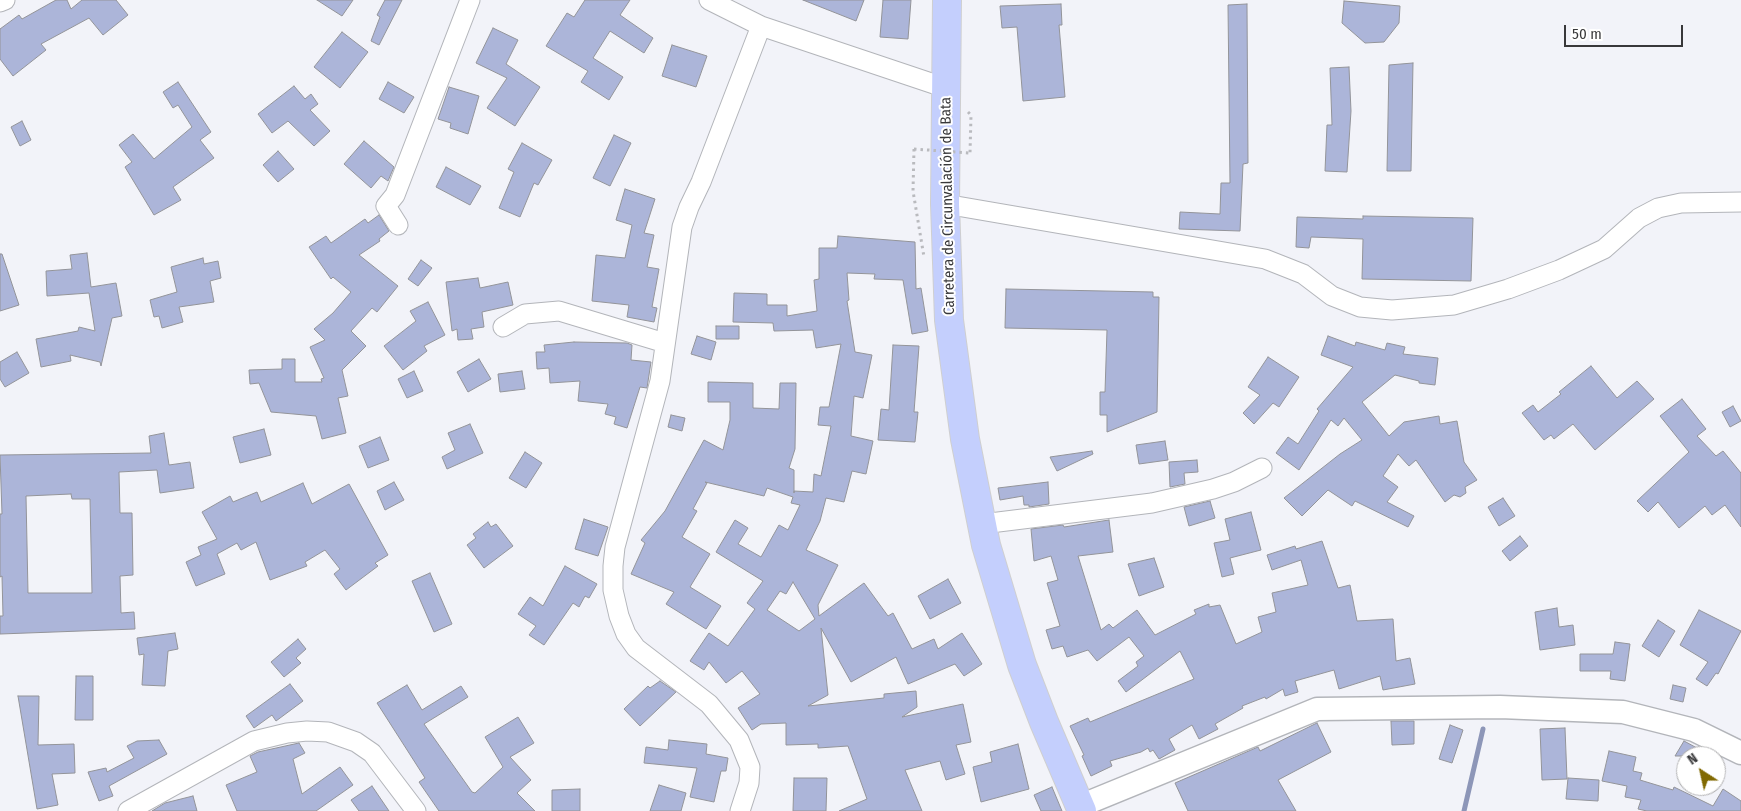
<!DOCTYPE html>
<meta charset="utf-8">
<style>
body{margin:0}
#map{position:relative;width:1741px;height:811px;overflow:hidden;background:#f2f3f9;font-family:"Fira Sans Condensed",sans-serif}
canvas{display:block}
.north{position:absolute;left:1676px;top:746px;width:50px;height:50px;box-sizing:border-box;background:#fff;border:1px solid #afafb0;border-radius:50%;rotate:325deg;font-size:14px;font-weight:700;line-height:20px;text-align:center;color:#38383a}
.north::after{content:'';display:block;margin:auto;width:18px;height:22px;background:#816901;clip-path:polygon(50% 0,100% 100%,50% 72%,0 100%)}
.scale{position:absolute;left:1564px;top:25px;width:119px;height:22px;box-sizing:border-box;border:2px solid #38383a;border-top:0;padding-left:6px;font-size:15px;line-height:18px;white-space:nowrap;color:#38383a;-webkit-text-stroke:4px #fff;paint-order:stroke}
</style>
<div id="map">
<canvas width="1741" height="811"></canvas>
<div class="north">N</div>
<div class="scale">50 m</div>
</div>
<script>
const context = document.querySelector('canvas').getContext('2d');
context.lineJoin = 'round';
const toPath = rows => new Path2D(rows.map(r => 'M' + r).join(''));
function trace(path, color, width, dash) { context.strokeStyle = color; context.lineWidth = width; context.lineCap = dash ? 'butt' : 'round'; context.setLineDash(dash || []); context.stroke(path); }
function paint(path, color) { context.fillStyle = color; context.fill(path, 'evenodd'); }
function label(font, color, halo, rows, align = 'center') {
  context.font = font + ' "Fira Sans Condensed",sans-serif'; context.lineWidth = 4; context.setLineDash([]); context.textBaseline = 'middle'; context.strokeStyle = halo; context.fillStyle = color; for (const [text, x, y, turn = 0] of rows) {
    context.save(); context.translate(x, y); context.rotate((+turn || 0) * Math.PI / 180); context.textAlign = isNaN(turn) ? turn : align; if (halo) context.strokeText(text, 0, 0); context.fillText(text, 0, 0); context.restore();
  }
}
trace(toPath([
 [1464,811,1483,729]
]), '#8d96b8', 5);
const building = toPath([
 [56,0,67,0,71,9,82,0,116,0,128,15,103,35,89,18,41,44,46,50,13,76,0,59,0,29,19,15,22,19,56,0],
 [317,0,353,0,342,16,317,0],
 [385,0,402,0,379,45,371,41,380,17,377,15,385,0],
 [585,0,630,0,620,15,653,38,644,53,610,31,593,58,623,77,609,100,581,82,588,71,546,46,567,13,574,17,585,0],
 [803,0,864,0,856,21,803,0],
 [883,0,911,0,908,39,880,37,883,0],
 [1344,1,1400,6,1399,23,1384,42,1365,43,1342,23,1344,1],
 [1061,4,1062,25,1059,25,1065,97,1023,101,1017,27,1002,28,1000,6,1061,4],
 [1247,4,1248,163,1243,164,1240,231,1179,229,1180,212,1220,214,1221,183,1230,183,1228,5,1247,4],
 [493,28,518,40,506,64,540,87,515,126,487,108,507,78,476,63,493,28],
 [342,32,368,52,340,88,314,67,342,32],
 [672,45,707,56,696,87,662,76,672,45],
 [1413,63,1411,171,1387,171,1389,65,1413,63],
 [1349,67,1351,111,1347,172,1325,171,1327,125,1332,125,1330,68,1349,67],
 [178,82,211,132,200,140,214,158,173,187,181,200,154,215,125,167,132,162,119,145,133,134,154,159,192,127,178,105,173,108,163,92,178,82],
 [388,82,414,97,404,113,379,99,388,82],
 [294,86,305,99,311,94,318,104,310,110,330,131,314,146,288,121,272,133,258,114,294,86],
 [449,87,479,96,468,134,450,128,451,123,438,119,449,87],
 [22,121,31,140,20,146,11,127,22,121],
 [614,135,631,143,610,186,593,178,614,135],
 [364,141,394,167,388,181,381,176,371,188,344,164,364,141],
 [522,143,552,160,538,185,534,183,520,217,499,208,514,172,508,169,522,143],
 [278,151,294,169,278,182,263,165,278,151],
 [446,167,481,186,470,205,436,187,446,167],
 [625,189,655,199,644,233,654,235,647,267,659,269,652,307,657,308,654,322,627,317,629,305,592,301,596,255,625,258,632,225,616,220,625,189],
 [379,215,389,231,379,239,380,241,359,255,398,286,377,312,372,308,351,331,366,346,342,370,348,396,338,398,346,433,322,439,316,416,271,412,259,383,250,384,249,370,282,369,282,359,295,359,295,382,322,382,321,379,324,378,310,347,325,340,314,329,333,313,351,292,333,277,331,279,309,247,326,236,331,243,365,219,368,223,379,215],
 [1363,216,1473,218,1471,281,1362,279,1363,239,1311,237,1309,248,1296,247,1297,217,1363,219,1363,216],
 [838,236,915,242,916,289,921,288,928,331,912,334,903,280,874,279,875,274,847,273,849,300,847,301,855,352,872,355,863,398,854,396,851,436,873,441,866,474,852,471,844,502,826,498,820,521,806,550,838,565,818,605,819,616,864,583,888,616,893,613,912,649,934,639,938,649,962,633,982,664,964,676,955,664,908,684,896,657,851,682,821,628,828,695,808,706,884,698,884,694,916,691,917,707,902,717,963,704,971,742,956,745,965,774,946,780,940,761,905,770,922,811,839,811,867,799,848,746,818,748,818,744,786,745,786,723,761,724,752,730,738,708,760,694,742,671,726,683,709,662,704,670,690,661,709,633,728,646,755,609,747,603,763,581,716,552,735,520,748,528,738,544,761,557,779,525,788,530,800,505,791,503,793,497,767,488,764,496,705,482,707,483,693,509,697,511,682,537,710,554,690,587,721,606,706,629,666,604,674,592,631,574,645,543,641,540,665,511,704,440,723,450,730,420,730,402,708,402,708,382,753,383,753,408,779,409,780,383,796,383,795,449,789,468,794,470,794,493,794,491,813,492,814,474,821,476,831,426,818,425,820,407,829,407,841,344,816,348,813,330,774,331,773,323,733,322,734,293,767,294,767,305,787,305,787,316,817,311,814,280,819,279,819,248,837,248,838,236],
 [793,582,815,619,799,631,767,610,780,591,786,594,793,582],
 [87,253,91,287,116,283,122,316,112,318,101,366,100,362,70,355,71,361,41,367,36,339,78,331,79,327,95,331,89,293,47,296,46,271,72,269,70,255,87,253],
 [0,254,2,254,19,305,0,311,0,254],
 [203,258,204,264,218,261,221,278,210,281,214,302,179,307,183,322,162,328,159,316,154,317,150,300,177,292,171,267,203,258],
 [421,260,432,268,418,286,408,279,421,260],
 [478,278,480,288,508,282,513,305,482,312,484,327,471,329,473,339,458,340,457,329,452,331,446,282,478,278],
 [1006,289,1153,292,1153,297,1159,297,1157,412,1107,432,1107,415,1100,415,1100,392,1105,392,1107,330,1005,328,1006,289],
 [428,302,445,335,424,346,427,351,403,370,384,346,416,321,410,311,428,302],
 [716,326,739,326,739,339,716,339,716,326],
 [697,336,716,342,711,360,691,354,697,336],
 [1328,336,1355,346,1356,342,1385,350,1387,343,1405,347,1403,354,1438,358,1435,385,1419,383,1419,381,1395,375,1362,402,1389,436,1404,422,1439,416,1440,424,1457,421,1464,462,1477,480,1465,487,1466,493,1460,497,1454,495,1445,502,1416,460,1409,466,1398,454,1383,476,1398,487,1387,502,1414,516,1408,527,1355,501,1352,506,1328,490,1302,516,1284,498,1340,454,1362,440,1344,418,1338,426,1331,420,1299,470,1276,453,1288,437,1298,444,1319,411,1317,409,1353,367,1321,355,1328,336],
 [574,342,627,343,632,345,631,360,651,362,647,388,640,387,627,428,614,424,616,417,605,414,608,404,578,401,580,381,550,383,549,368,537,369,536,352,545,352,544,345,574,342],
 [893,345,919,346,914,412,918,412,915,442,878,440,881,409,889,410,893,345],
 [17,352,29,373,5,387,0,379,0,362,17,352],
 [1268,357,1299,377,1279,407,1273,403,1254,424,1243,413,1260,395,1248,387,1268,357],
 [479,359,491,379,468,392,457,372,479,359],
 [1591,366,1617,398,1637,381,1654,399,1595,450,1573,424,1554,439,1551,435,1544,440,1522,413,1533,405,1538,412,1561,394,1559,392,1591,366],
 [414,371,423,391,407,398,398,379,414,371],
 [522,371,525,389,500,392,498,374,522,371],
 [1682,399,1706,429,1697,436,1716,456,1723,451,1741,473,1741,527,1725,505,1712,515,1705,506,1679,528,1658,502,1648,512,1637,501,1689,452,1660,416,1682,399],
 [1733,406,1741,421,1730,427,1722,412,1733,406],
 [671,415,685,418,682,431,668,427,671,415],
 [470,424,483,453,447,469,442,457,455,450,448,433,470,424],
 [264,429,271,455,240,463,233,437,264,429],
 [164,433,169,465,190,462,194,488,160,493,157,470,119,472,120,513,132,513,133,575,120,576,121,613,134,612,135,629,0,634,0,616,3,616,2,576,0,577,0,514,2,514,0,455,151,453,149,436,164,433],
 [71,494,72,499,90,499,92,593,28,593,26,496,71,494],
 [380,437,389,460,368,468,359,446,380,437],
 [1165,441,1168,460,1139,464,1136,445,1165,441],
 [1092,451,1093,454,1057,471,1050,457,1092,451],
 [525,452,542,463,526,488,509,478,525,452],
 [1197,460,1198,472,1184,473,1185,484,1170,487,1169,462,1197,460],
 [394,482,404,500,385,510,377,491,394,482],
 [1048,482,1049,504,1029,507,1029,505,1024,505,1023,496,1000,500,998,488,1048,482],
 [303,483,312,504,349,484,388,555,375,563,378,566,346,590,334,574,340,569,325,550,305,562,307,566,270,580,256,542,241,550,237,543,217,554,225,574,196,586,186,562,201,555,198,547,217,539,202,512,230,496,233,502,257,492,261,502,303,483],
 [1503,498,1515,516,1499,526,1488,507,1503,498],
 [1210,501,1215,518,1189,526,1184,507,1210,501],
 [1251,512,1261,550,1230,558,1234,574,1222,577,1214,543,1230,540,1225,519,1251,512],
 [584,519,608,527,598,556,575,549,584,519],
 [1109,520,1113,552,1078,556,1101,630,1109,624,1113,628,1137,610,1155,635,1196,614,1194,610,1209,604,1209,607,1220,605,1236,644,1262,632,1258,617,1276,612,1272,593,1308,585,1301,560,1272,570,1267,555,1295,546,1296,549,1322,541,1338,588,1350,585,1357,621,1393,619,1396,661,1410,658,1415,684,1383,690,1380,676,1339,689,1334,670,1295,681,1298,692,1285,696,1283,689,1266,699,1265,697,1242,706,1243,708,1215,724,1218,729,1199,739,1192,725,1169,739,1175,750,1159,759,1153,750,1150,752,1148,748,1141,752,1110,761,1112,766,1091,776,1082,756,1084,755,1070,726,1088,718,1090,722,1194,679,1180,651,1126,692,1118,681,1138,666,1136,662,1144,656,1129,637,1097,661,1088,650,1067,657,1063,646,1052,649,1046,630,1060,626,1047,583,1058,580,1051,556,1034,561,1031,529,1063,525,1064,527,1109,520],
 [488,522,491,527,496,524,513,546,484,568,467,545,476,538,473,534,488,522],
 [1520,536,1528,546,1510,561,1502,551,1520,536],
 [1154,558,1164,587,1139,596,1128,564,1154,558],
 [565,566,597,584,589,598,585,596,579,607,573,603,544,645,529,635,536,626,518,614,530,597,543,606,565,566],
 [430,573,452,624,434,632,412,581,430,573],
 [948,579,961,603,930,619,918,596,948,579],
 [1557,608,1559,627,1573,625,1575,645,1540,650,1535,612,1557,608],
 [1699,610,1741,631,1718,674,1716,673,1707,686,1696,679,1708,662,1680,645,1699,610],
 [1658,620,1675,631,1659,657,1642,646,1658,620],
 [175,633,178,649,168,651,165,686,142,685,144,654,139,655,137,638,175,633],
 [298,639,306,649,296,658,301,663,284,677,271,662,298,639],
 [1615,642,1630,644,1625,681,1610,679,1611,671,1580,671,1580,654,1613,654,1615,642],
 [76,676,93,676,93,720,75,720,76,676],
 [660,681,676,692,640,726,624,709,648,686,650,688,660,681],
 [290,684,303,701,276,721,272,715,254,728,246,716,290,684],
 [407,685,422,710,461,686,468,697,424,724,472,792,475,793,503,767,485,737,518,717,534,743,510,757,531,780,517,793,535,811,439,811,419,782,425,778,377,703,407,685],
 [1673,685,1686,688,1683,702,1670,699,1673,685],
 [18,696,39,696,38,745,74,744,75,773,52,774,58,805,37,809,18,696],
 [1391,721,1414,721,1414,744,1392,745,1391,721],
 [1317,723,1331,752,1278,780,1296,811,1188,811,1175,783,1258,747,1260,751,1317,723],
 [1450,725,1463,730,1452,763,1439,759,1450,725],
 [1565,728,1567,779,1542,780,1540,729,1565,728],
 [159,740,167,754,109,786,113,796,99,801,88,772,106,768,107,772,134,758,127,746,137,741,159,740],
 [669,740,707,744,706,754,728,758,726,771,721,771,714,802,690,797,697,768,644,763,646,747,668,750,669,740],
 [1684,741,1697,748,1692,756,1675,756,1684,741],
 [299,743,305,753,293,759,302,794,340,767,353,785,316,811,237,811,226,785,257,772,250,756,258,752,299,743],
 [1018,744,1029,789,981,802,973,767,992,762,990,752,1018,744],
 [1609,751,1636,757,1633,771,1642,773,1640,780,1673,790,1674,787,1713,806,1723,789,1741,801,1741,811,1647,811,1638,809,1641,800,1625,797,1627,786,1602,781,1609,751],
 [794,778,827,778,826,811,793,811,794,778],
 [1568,778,1599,780,1598,801,1566,799,1568,778],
 [659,785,686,793,681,811,650,811,659,785],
 [372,786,389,811,359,811,351,800,372,786],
 [1052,787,1062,811,1041,811,1034,795,1052,787],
 [580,789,580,811,552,811,552,790,580,789],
 [193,796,197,811,152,811,165,803,193,796]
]);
paint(building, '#acb5d9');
trace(building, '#939499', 1);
const minor = toPath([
 [709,0,761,26,946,88],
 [0,2,5,0],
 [945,204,1265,259,1303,274,1332,296,1360,307,1392,310,1454,305,1508,289,1559,270,1604,249,1639,218,1658,208,1681,203,1741,202],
 [398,225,386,206,395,195,470,0],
 [503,327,525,314,559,311,665,343],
 [982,524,1152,503,1213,489,1234,482,1262,468],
 [128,811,254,741,287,733,307,731,328,732,356,742,372,753,416,811],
 [740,811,749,783,750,767,739,740,709,704,636,648,626,634,619,616,613,590,613,566,615,547,660,381,682,227,689,207,701,182,761,26]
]);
const tertiary = toPath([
 [1080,806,1317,709,1500,707,1623,712,1694,730,1741,753]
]);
const primary = toPath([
 [947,0,945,204,949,320,965,439,986,545,1022,665,1044,722,1082,811]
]);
trace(minor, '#b3b5ba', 21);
trace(tertiary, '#b3b5ba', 25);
trace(primary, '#cfcfd0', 30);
trace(toPath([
 [968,112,971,115,970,153],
 [914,149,913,191,924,257]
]), '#b9babe', 3, [2.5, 4]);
trace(minor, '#fff', 19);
trace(tertiary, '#fff', 22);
trace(primary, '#c4cffd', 28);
trace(toPath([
 [914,149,970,153]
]), '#b9babe', 3, [2.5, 4]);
label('15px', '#38383a', '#fff', [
 ["Carretera de Circunvalación de Bata",948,206,-91]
]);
</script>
